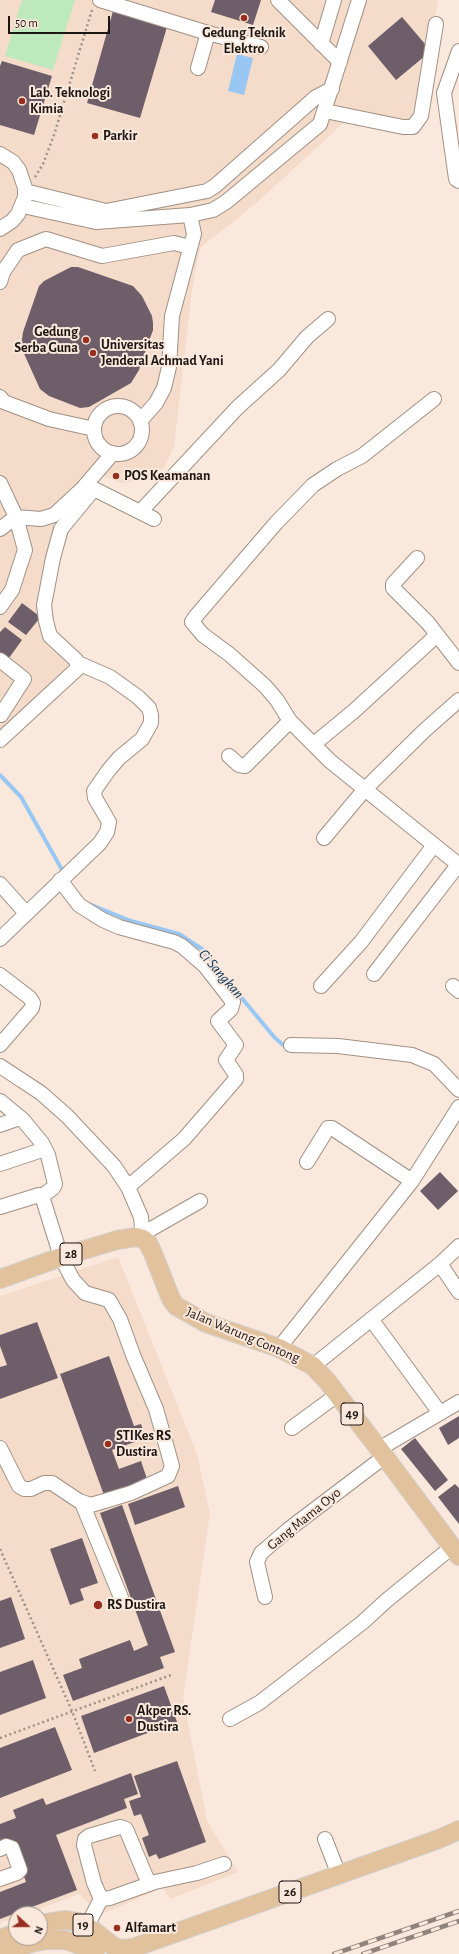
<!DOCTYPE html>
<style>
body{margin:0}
#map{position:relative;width:459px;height:1954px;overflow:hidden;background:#fae8dc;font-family:"Alegreya Sans",sans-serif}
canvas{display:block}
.north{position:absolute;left:8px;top:1906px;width:40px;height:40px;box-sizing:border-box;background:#fae8dc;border:1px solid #a1948b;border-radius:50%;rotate:111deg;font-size:11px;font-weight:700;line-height:16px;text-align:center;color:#1c1612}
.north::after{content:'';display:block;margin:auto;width:14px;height:18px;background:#982e1e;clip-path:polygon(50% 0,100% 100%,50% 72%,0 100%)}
.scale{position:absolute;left:8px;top:16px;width:102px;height:18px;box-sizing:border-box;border:2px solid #1c1612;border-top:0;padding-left:5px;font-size:12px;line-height:14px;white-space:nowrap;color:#1c1612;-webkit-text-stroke:3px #fae8dc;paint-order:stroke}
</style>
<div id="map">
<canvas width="459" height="1954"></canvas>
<div class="north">N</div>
<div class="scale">50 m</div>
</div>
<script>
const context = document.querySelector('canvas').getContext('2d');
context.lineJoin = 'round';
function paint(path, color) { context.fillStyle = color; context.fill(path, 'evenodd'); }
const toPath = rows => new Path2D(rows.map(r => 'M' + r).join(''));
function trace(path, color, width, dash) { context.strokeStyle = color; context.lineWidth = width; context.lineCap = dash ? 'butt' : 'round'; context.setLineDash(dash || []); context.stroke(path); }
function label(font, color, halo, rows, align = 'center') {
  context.font = font + ' "Alegreya Sans",sans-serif'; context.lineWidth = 4; context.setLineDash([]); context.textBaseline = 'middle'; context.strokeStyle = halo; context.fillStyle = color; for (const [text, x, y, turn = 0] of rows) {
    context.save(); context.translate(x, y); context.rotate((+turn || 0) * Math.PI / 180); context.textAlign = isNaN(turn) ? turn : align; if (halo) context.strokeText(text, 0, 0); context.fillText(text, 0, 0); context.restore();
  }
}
paint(toPath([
 [0,0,438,0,417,115,414,122,349,118,253,206,200,248,192,290,174,446,165,466,148,479,122,483,102,476,58,527,41,623,75,662,0,736],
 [118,1257,197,1454,210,1514,183,1697,207,1821,238,1872,171,1899,162,1888,100,1915,79,1894,25,1914,16,1914,16,1917,0,1923,0,1296]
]), '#f4dbca');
paint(toPath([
 [22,0,75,0,53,70,5,56]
]), '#bee9bc');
paint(toPath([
 [237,54,253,58,244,95,228,91]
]), '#99c7f4');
trace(toPath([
 [0,775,21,797,65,875],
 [89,904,131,921,179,934,205,951,235,990,275,1038,288,1049]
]), '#99c7f4', 4);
paint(toPath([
 [215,0,261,0,253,25,211,12],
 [113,11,167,27,140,118,87,103],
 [402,17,431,51,396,80,368,46],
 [2,61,52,76,34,135,0,125,0,66],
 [71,267,78,267,133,286,142,296,152,316,153,323,153,330,139,370,131,383,89,407,80,408,49,396,40,389,21,347,23,332,39,286,44,281],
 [22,603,38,615,39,619,26,635,8,622],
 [5,627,22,640,9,658,0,653,0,632],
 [440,1172,458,1191,438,1210,420,1191],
 [37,1322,58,1378,0,1399,0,1367,7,1365,0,1346,0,1335],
 [109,1356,134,1426,141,1424,146,1438,112,1450,119,1469,141,1461,148,1482,105,1498,60,1374],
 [459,1416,459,1438,448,1445,439,1428],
 [415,1438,448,1480,435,1491,401,1449],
 [455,1484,459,1488,459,1524,438,1497],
 [178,1486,185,1507,135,1525,128,1504],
 [122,1505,175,1652,160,1657,164,1668,73,1701,63,1675,82,1668,79,1659,130,1640,134,1651,148,1645,100,1513],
 [82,1538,98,1583,80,1589,84,1600,70,1605,50,1549],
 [11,1597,25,1639,0,1648,0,1601],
 [33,1660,46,1698,0,1715,0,1672],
 [164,1686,177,1722,94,1753,81,1716],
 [55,1727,72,1770,0,1798,0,1748],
 [177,1761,206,1842,159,1859,156,1854,149,1857,142,1838,149,1835,141,1814,134,1816,129,1801,141,1797,134,1776],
 [131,1773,138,1794,124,1799,127,1808,56,1835,77,1890,0,1919,0,1892,26,1882,11,1841,0,1846,0,1824,16,1818,13,1810,43,1798,46,1805]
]), '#6d5e69');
const minor = toPath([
 [100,0,208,33],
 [278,0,340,62],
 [321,44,334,0],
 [459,51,444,93,456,179,459,181],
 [198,68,208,33,261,47],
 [325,111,403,127,413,127,421,116,436,24],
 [0,154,13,162,19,170,25,188,25,197,18,214,12,221,0,229],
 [25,191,106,211,207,191,215,186,316,97,332,89],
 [23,206,96,222,190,215,213,210,226,202,320,124,359,0],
 [0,282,3,272,18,250,46,239,102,256,174,243,190,247],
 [0,397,4,402,49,419,94,429],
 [434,399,362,456,337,469,313,485,276,523,196,616,192,622,203,635,229,654,265,686,277,700,290,721,330,761,459,865],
 '94 430a24 24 0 1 1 48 0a24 24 0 1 1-48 0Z',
 [140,421,156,403,164,388,169,367,172,316,194,234,190,215],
 [0,483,16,517,25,550,12,590,0,607],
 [141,511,238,407,279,370,307,337,328,319],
 [0,529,16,517,41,519,54,515,83,488,113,453],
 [417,558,393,584,393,588,428,623,459,663],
 [0,660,24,679,1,715],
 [0,740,78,668,76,660,50,636,46,621,44,605,53,558,61,529,94,489,154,519],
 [314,744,354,711,437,635],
 [229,756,239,765,245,766,290,721],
 [324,838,365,789,425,730,459,700],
 [60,880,79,905,103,920,119,927,174,942,182,946,205,966,233,1002,231,1009,218,1021,236,1045,226,1060,236,1075,236,1079,184,1139,128,1187],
 [0,884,26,913],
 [0,939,100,843,107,832,109,822,95,798,94,791,108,771,119,758,142,739,151,723,151,715,149,708,138,697,110,677,78,663],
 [374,974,458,865],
 [0,975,30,998,33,1003,32,1008,0,1045],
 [321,986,361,942,434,845],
 [453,986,459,991],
 [291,1045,338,1046,412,1055,434,1064,459,1090],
 [0,1066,41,1093,67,1116,114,1166,128,1187,141,1217,143,1239],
 [0,1101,23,1120,42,1143,48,1155,55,1184,53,1188,42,1196,39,1195,0,1207],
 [0,1125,20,1118],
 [307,1162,328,1128,332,1128,412,1181],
 [0,1164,45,1149],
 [144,1233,200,1201],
 [440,1264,459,1246],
 [371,1319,440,1413],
 [279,1348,412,1181,459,1107],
 [313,1366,440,1264,459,1292],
 [292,1428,337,1395],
 [0,1448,19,1486,24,1489,31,1489,44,1483,52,1483,79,1501,91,1505,131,1493,168,1476,172,1466,156,1409,133,1355,120,1319,109,1300,85,1293,73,1280,61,1257,42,1196],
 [379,1449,459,1402],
 [82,1503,122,1600],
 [265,1597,257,1562,261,1553,289,1529,384,1457],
 [230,1719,259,1703,285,1683,363,1622,387,1600,452,1547],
 [325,1839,339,1875],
 [0,1849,6,1846,12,1848,20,1870,17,1873,0,1879],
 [101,1899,94,1883,84,1845,85,1839,89,1836,120,1827,126,1829,149,1884],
 [101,1899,110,1898,155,1882,197,1873,224,1864],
 [87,1926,101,1899]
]);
const major = toPath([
 [0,1279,61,1257,117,1240,136,1237,143,1239,148,1243,152,1251,171,1299,176,1306,206,1323,279,1348,313,1366,327,1381,379,1449,459,1556],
 [40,1924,66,1920,78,1922,94,1931,113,1946,120,1949,133,1948,439,1839,459,1830],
 [0,1939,16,1933],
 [0,1954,31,1943,47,1940,65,1940,86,1947,95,1954]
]);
trace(minor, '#a19185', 16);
trace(major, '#d2d0d0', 20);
trace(toPath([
 [35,177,43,164,54,135,92,10],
 [0,1549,72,1711,95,1771],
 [0,1738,171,1675]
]), '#9e9188', 2.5, [2, 3]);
trace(minor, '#fff', 14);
trace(major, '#e1c29d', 18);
const rail = toPath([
 [334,1954,459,1911],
 [363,1954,459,1921]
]);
trace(rail, '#90837b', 4.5);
trace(rail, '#fae8dc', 3, [9]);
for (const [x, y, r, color] of [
 [244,18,4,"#982e1e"],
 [22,101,4,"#982e1e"],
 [95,136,4,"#982e1e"],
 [86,340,4,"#982e1e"],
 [93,353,4,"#982e1e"],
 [116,476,4,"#982e1e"],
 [108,1444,4,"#982e1e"],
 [98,1605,5,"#982e1e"],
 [129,1719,4,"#982e1e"],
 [117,1928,4,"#982e1e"]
]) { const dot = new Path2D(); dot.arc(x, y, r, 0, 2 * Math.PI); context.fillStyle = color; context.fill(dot); trace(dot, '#fae8dc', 1.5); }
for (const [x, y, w] of [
 [71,1254,22],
 [352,1414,22],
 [290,1892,22],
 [83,1925,20]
]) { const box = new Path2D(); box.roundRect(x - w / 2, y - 11, w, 22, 3); context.fillStyle = '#fae8dc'; context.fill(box); trace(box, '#1c1612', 1); }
label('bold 13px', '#1c1612', null, [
 ["28",71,1254],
 ["49",352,1414],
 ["26",290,1892],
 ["19",83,1925]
]);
label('bold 14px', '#1c1612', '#fae8dc', [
 ["Gedung Teknik",244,33,"center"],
 ["Elektro",244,49,"center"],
 ["Lab. Teknologi",30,93],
 ["Kimia",30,109],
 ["Parkir",103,136],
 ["Gedung",78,332,"right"],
 ["Serba Guna",78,348,"right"],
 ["Universitas",101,345],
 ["Jenderal Achmad Yani",101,361],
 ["POS Keamanan",124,476],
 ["STIKes RS",116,1436],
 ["Dustira",116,1452],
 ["RS Dustira",107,1605],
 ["Akper RS.",137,1711],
 ["Dustira",137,1727],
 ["Alfamart",125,1928]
], 'left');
label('14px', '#1c1612', '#fae8dc', [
 ["Jalan Warung Contong",243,1335,23],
 ["Gang Mama Oyo",304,1519,-39]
]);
label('italic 15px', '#123c61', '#fae8dc', [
 ["Ci Sangkan",221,974,49]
]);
</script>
